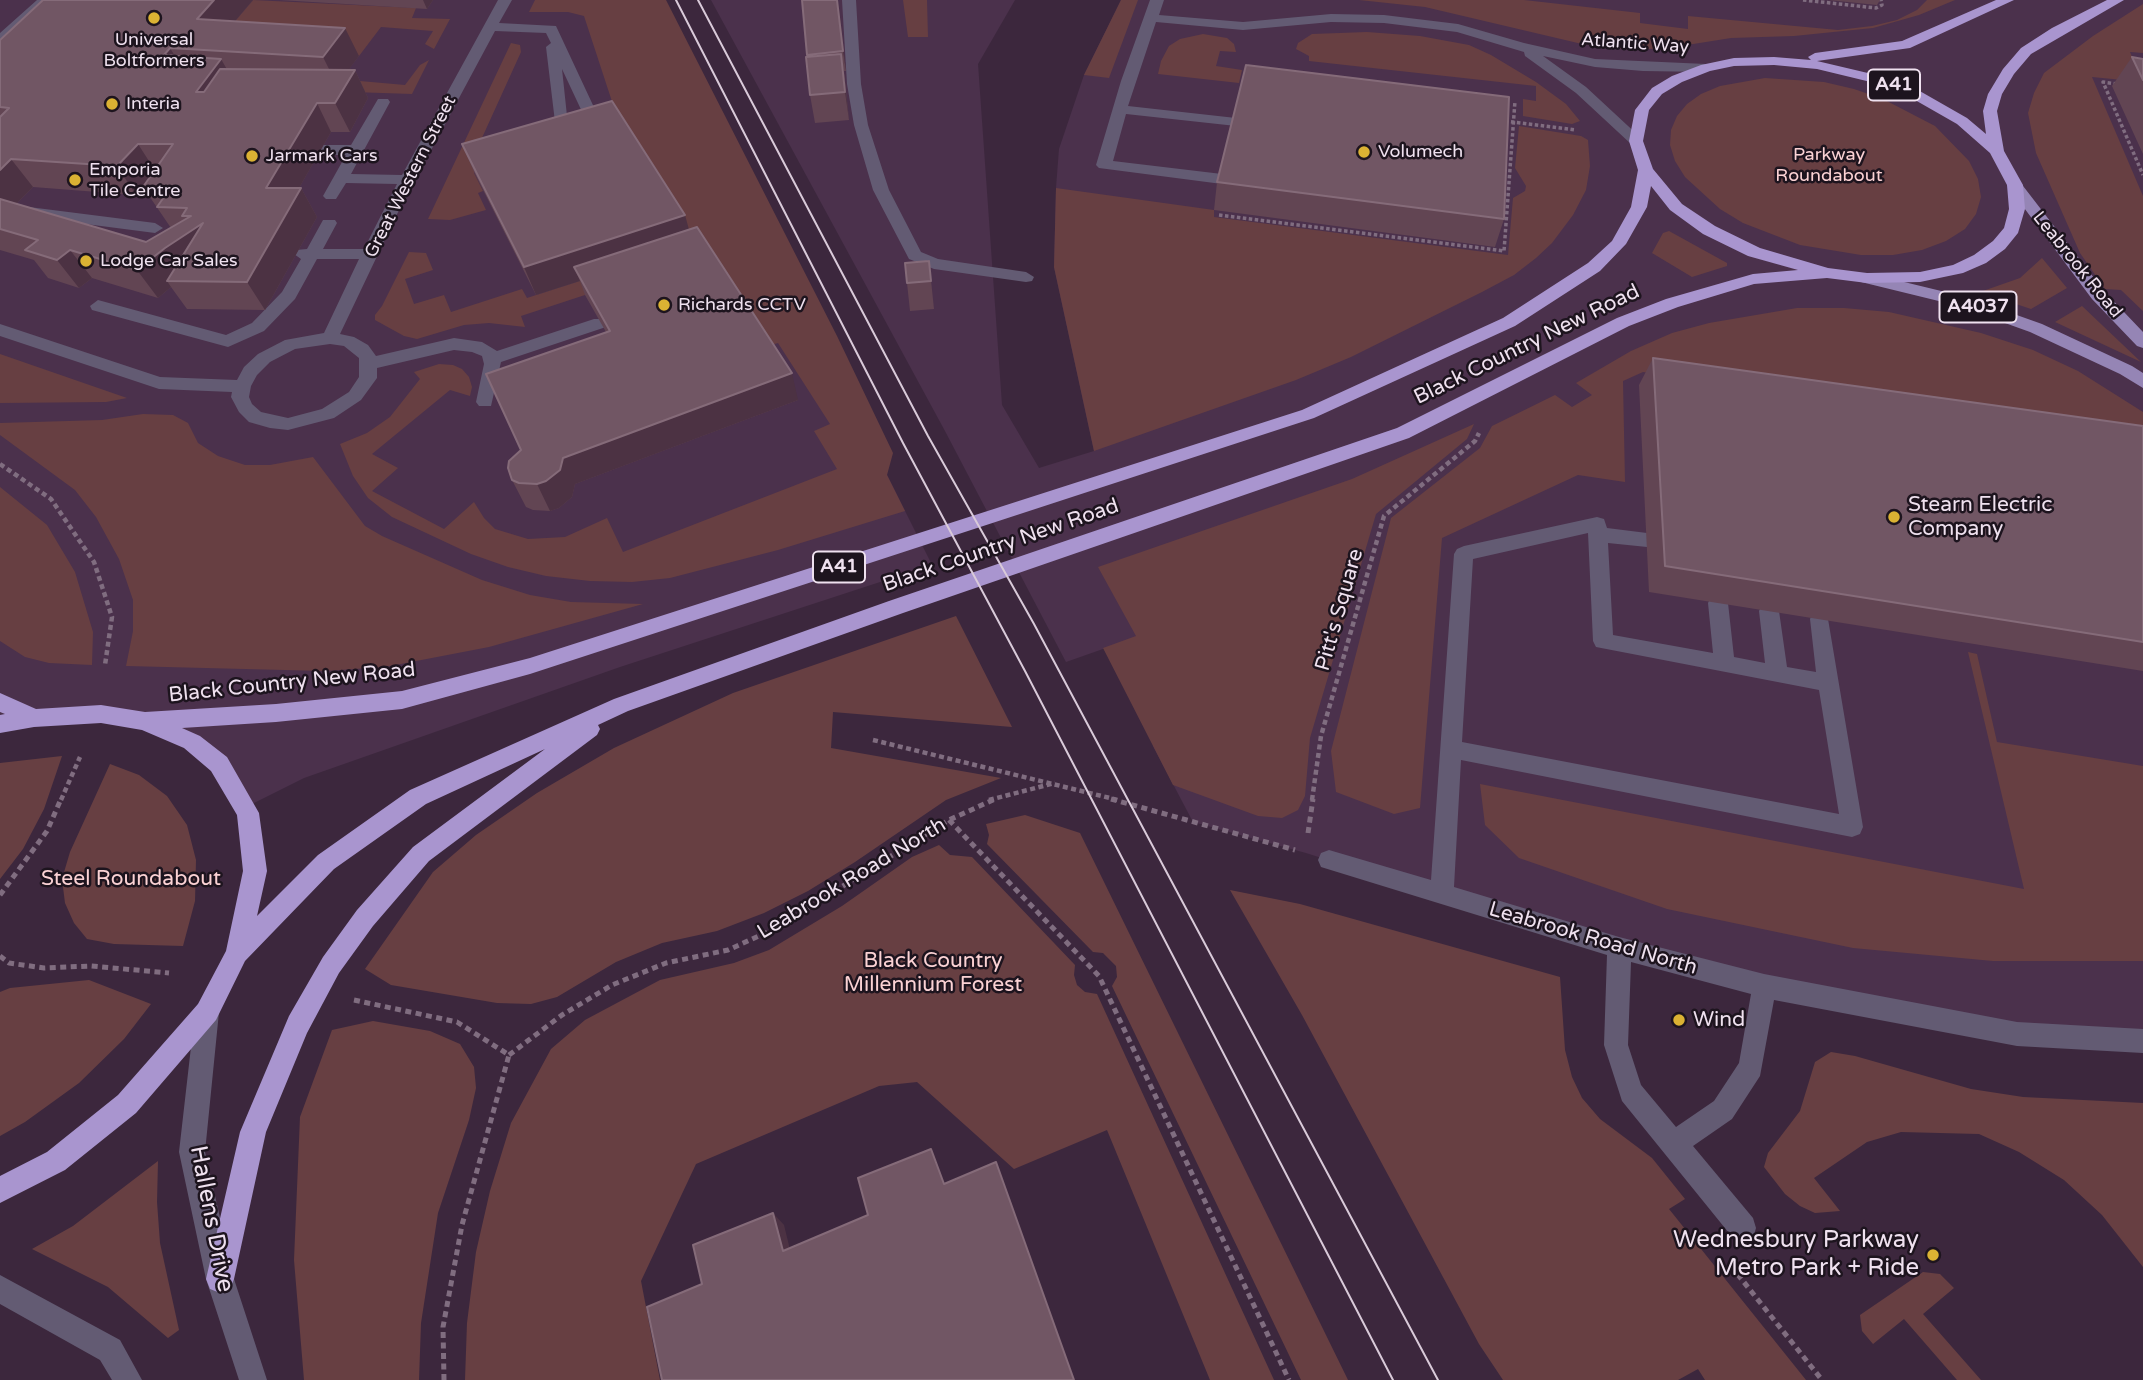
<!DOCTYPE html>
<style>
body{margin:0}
canvas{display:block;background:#3c273d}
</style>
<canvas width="2143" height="1380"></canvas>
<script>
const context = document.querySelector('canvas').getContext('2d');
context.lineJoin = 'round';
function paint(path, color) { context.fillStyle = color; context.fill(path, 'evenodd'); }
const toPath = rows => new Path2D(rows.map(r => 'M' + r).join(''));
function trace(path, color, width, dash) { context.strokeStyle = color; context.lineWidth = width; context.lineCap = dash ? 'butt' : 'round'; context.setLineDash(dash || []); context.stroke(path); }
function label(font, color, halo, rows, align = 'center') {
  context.font = font + ' "Varela Round",sans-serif'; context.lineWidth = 5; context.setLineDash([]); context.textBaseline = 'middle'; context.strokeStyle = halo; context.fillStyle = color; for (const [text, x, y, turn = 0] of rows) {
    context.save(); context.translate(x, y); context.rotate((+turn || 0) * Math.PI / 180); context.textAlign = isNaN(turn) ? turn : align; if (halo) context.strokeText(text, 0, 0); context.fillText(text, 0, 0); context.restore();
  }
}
paint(toPath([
 [0,0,598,0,887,475,932,565,620,667,304,778,244,808,219,764,145,721,0,724],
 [711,0,1015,0,978,64,1002,405,1039,468,1094,451,1054,267,1056,188,1059,149,1084,75,1121,0,2143,0,2143,1041,1764,986,1442,896,1306,853,1193,822,1153,746,1137,637,1066,662,945,431]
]), '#4b314c');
paint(toPath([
 [253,0,416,8,412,18,450,19,434,49,425,44,433,31,381,27,359,56,213,47],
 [535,0,666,0,837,336,893,453,887,475,905,511,778,550,670,578,632,582,590,581,546,576,508,567,471,554,392,517,368,498,353,476,340,444,367,433,390,417,420,379,414,372,439,364,453,365,462,369,469,377,472,387,470,396,450,390,372,454,398,468,372,491,444,529,474,502,484,518,495,529,528,539,565,537,607,518,623,552,837,469,814,431,830,424,778,343,764,347,585,295,521,316,525,327,489,323,464,325,417,339,404,336,375,320,375,315,382,306,409,252,426,253,433,270,405,279,414,304,444,295,451,312,522,289,527,298,692,244,621,129,584,16,568,12,529,12],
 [903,0,927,0,928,37,908,37],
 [1121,0,1138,0,1109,78,1084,75],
 [1359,0,1524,0,1640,13,1640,23,1688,29,1688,16,1838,30,1872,26,1897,20,1917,10,1927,0,1955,0,1919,15,1873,28,1794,36,1731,38,1668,48,1630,50,1582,44,1425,7],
 [2143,4,2143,53,2130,52,2143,82,2092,77,2143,196,2143,311,2121,290,2105,289,2080,253,2036,153,2028,113,2034,93,2044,73,2093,36],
 [1367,32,1420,36,1469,45,1491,55,1536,82,1566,104,1580,121,1572,124,1523,116,1523,99,1536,101,1536,86,1309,61,1309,56,1296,49,1298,43,1312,34],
 [1203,34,1227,38,1234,44,1236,52,1220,51,1216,66,1242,70,1239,83,1158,74,1161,61,1169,46,1180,39],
 [511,43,520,45,521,52,476,151,474,173,483,191,478,193,486,210,450,220,428,219],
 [429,60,412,94,352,92,360,81,405,85,420,65],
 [1765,78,1824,82,1854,89,1883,99,1935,126,1969,161,1978,179,1981,197,1976,214,1965,229,1946,241,1922,250,1893,255,1861,255,1800,245,1743,223,1720,209,1685,177,1675,161,1670,145,1671,130,1677,116,1687,104,1701,94,1720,86],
 [1519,126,1581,136,1588,140,1590,166,1586,190,1573,215,1552,243,1536,258,1514,275,1482,292,1351,357,1296,380,1094,451,1054,267,1056,188,1214,210,1214,217,1508,255,1513,198,1525,191,1526,186,1515,168],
 [1669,231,1727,263,1727,266,1692,277,1652,253,1663,233],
 [2042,258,2067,288,2031,309,1980,292,2020,278],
 [2082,306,2141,362,2055,322],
 [1797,308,1844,308,1889,312,1981,333,2033,350,2078,371,2143,412,2143,444,1643,372,1623,381,1625,482,1578,475,1442,538,1420,808,1394,814,1336,792,1331,751,1391,518,1480,448,1492,426,1555,395,1572,407,1592,395,1576,383,1631,351,1672,333,1709,323],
 [0,354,127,398,106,402,0,403],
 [143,414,173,415,188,423,198,443,218,456,245,465,270,465,313,457,365,526,382,536,482,580,530,595,571,602,643,604,489,647,385,667,324,671,126,666,133,631,133,600,119,559,96,517,75,490,0,435,0,423,102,420],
 [1474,424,1467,439,1376,514,1310,738,1305,796,1298,810,1282,818,1258,816,1173,785,1103,648,1136,636,1098,567,1352,479],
 [0,487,47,525,75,572,93,632,92,665,49,663,25,657,0,641],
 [956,616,1012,727,833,712,831,748,1001,778,946,800,855,862,808,891,764,913,717,931,662,943,616,962,557,997,531,1004,497,1003,391,985,365,969,433,872,476,835,537,793,614,748,733,693],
 [1968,652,1977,654,1997,742,2143,766,2143,961,1993,961,1853,948,1667,909,1519,858,1485,825,1480,784,2024,889],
 [62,756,44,809,23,849,0,879,0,763],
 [110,764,139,775,167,796,187,825,196,860,195,901,183,946,114,944,87,939,74,923,65,903,62,879,70,852],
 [1025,815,1080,833,1348,1380,1301,1380,1112,986,1117,977,1116,966,1103,953,1093,952,987,844,989,835,986,824],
 [939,845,950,855,972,857,1075,965,1074,975,1077,985,1085,992,1097,994,1274,1380,1210,1380,1107,1130,1014,1169,917,1082,879,1086,696,1164,641,1281,660,1380,465,1380,467,1323,476,1252,490,1191,511,1123,551,1049,585,1020,660,980,734,963,769,950,842,906,912,857],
 [1230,890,1300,904,1560,977,1565,1050,1572,1077,1582,1098,1600,1119,1652,1158,1685,1199,1669,1209,1806,1380,1705,1380,1698,1369,1678,1380,1503,1380,1479,1344,1302,1015],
 [89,980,151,1004,124,1039,79,1083,25,1122,0,1136,0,992,10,988],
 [373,1021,430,1031,460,1044,474,1067,476,1088,469,1120,438,1213,421,1323,419,1380,304,1380,294,1260,300,1117,332,1030],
 [1831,1052,1855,1056,1971,1089,2023,1097,2143,1103,2143,1267,2102,1215,2064,1180,2019,1152,1979,1134,1901,1132,1867,1142,1814,1178,1840,1211,1815,1213,1800,1206,1785,1194,1764,1167,1768,1153,1800,1111,1815,1062],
 [158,1161,157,1202,160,1243,179,1330,168,1338,108,1287,32,1249,73,1226],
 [1923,1272,1940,1274,1954,1288,1923,1314,1981,1380,1957,1380,1904,1319,1873,1344,1862,1331,1860,1315]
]), '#673f42');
trace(toPath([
 [1803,0,1876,8,1882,5,1881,0],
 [2117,84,2103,82,2143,175],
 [1505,121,1576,130],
 [1219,215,1504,251,1515,101]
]), '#806d80', 3.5, [3.5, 2.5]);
trace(toPath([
 [0,464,51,499,94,562,112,617,105,665],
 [873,740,1118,800],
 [61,800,80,757],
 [989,800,1055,783],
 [1312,800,1321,736,1384,516,1475,441,1479,433]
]), '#806d80', 4.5, [5, 3.5]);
trace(toPath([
 [1111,799,1295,850],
 [949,820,1099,976,1289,1380],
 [1308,833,1313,799],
 [0,895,47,831,61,799],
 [0,956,9,963,44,968,91,966,169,973],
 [354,1000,457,1022,509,1055],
 [509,1055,562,1015,612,985,666,963,728,950,772,930,949,820,995,799],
 [1731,1266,1822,1380],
 [444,1380,443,1327,462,1225,509,1055]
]), '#806d80', 5, [6, 4.5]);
paint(toPath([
 [37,0,52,0,5,43,0,44,0,33,37,0],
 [498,0,512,0,499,23,556,26,606,133,599,137,592,133,562,69,570,144,563,148,558,147,546,47,551,43,546,33,495,31,400,208,340,334,354,337,368,345,376,356,454,338,482,342,497,351,594,319,606,319,608,323,606,327,501,362,491,406,479,406,476,402,484,364,482,356,472,352,454,350,377,368,377,378,361,400,334,418,288,430,270,428,249,422,239,412,231,397,232,392,159,389,0,336,0,324,160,377,237,380,244,367,258,354,285,340,324,333,359,259,317,259,295,299,264,331,228,347,92,310,90,306,98,300,226,335,252,323,282,292,301,259,294,254,296,250,307,249,323,220,335,220,337,223,323,249,364,249,397,184,346,183,336,199,326,199,323,196,346,155,321,155,313,150,321,145,351,145,378,99,388,99,390,102,351,174,402,175,498,0],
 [330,344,344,346,359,358,359,377,349,392,322,409,288,418,261,412,252,404,249,397,251,386,257,375,270,362,295,349,330,344],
 [842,0,856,0,861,84,868,125,889,190,921,252,938,259,1026,272,1034,277,1032,281,1026,282,934,269,909,259,873,190,854,125,847,84,842,0],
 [1150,0,1164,0,1159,15,1243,22,1331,14,1384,15,1458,24,1524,43,1595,59,1706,64,1713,68,1706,72,1643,71,1595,67,1543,56,1586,87,1641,138,1643,141,1641,144,1636,145,1631,144,1576,93,1525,56,1524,52,1457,32,1384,23,1331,22,1243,30,1156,22,1128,106,1236,118,1243,122,1236,126,1126,114,1113,161,1222,174,1230,179,1222,184,1099,168,1096,165,1121,81,1150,0],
 [21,206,155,223,163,228,155,233,24,216,6,234,0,235,0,221,15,208,21,206],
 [1597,517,1604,519,1607,528,1647,533,1654,535,1657,540,1654,545,1647,547,1608,543,1613,635,1713,653,1708,603,1711,597,1718,595,1725,597,1728,603,1734,657,1765,663,1759,611,1762,605,1769,603,1776,605,1779,611,1787,667,1816,672,1810,619,1813,613,1820,611,1827,613,1863,827,1860,834,1852,837,1461,760,1454,887,1619,937,1764,974,2017,1022,2143,1029,2143,1053,2017,1046,1774,1000,1760,1076,1732,1119,1693,1146,1753,1218,1756,1228,1753,1238,1743,1241,1733,1238,1622,1101,1604,1045,1607,955,1321,867,1318,860,1321,853,1329,850,1431,880,1454,554,1457,549,1464,546,1597,517],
 [1588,533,1593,641,1596,647,1819,690,1839,814,1462,742,1473,559,1588,533],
 [1631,962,1751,994,1739,1063,1714,1101,1676,1127,1641,1085,1628,1045,1631,962],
 [207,1000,216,1004,219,1012,205,1152,234,1279,267,1380,239,1380,206,1279,179,1152,195,1012,198,1004,207,1000],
 [0,1275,120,1340,142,1380,112,1380,100,1360,0,1304,0,1275]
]), '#635b73');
paint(toPath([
 [2015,180,2020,182,2104,291,2143,332,2143,348,2137,346,2092,299,2007,185,2015,180],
 [1867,273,1966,297,2042,324,2132,366,2143,373,2143,388,2120,374,2030,332,1955,305,1861,282,1859,278,1867,273]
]), '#9585b5');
paint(toPath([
 [1996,0,2014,0,1910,48,1817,61,1889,78,1918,90,1967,118,1986,134,1983,111,1988,94,2003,69,2021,48,2052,28,2107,0,2124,0,2031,54,2014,74,2002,94,1997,111,2004,151,2023,185,2025,209,2018,233,2005,249,1986,263,1963,273,1920,282,1867,283,1827,278,1754,284,1678,307,1629,326,1409,438,903,613,628,711,598,725,600,729,597,735,429,861,373,926,339,973,307,1033,266,1132,234,1279,230,1289,220,1293,210,1289,206,1279,240,1132,289,1016,323,957,357,910,413,847,545,749,426,804,334,869,245,961,216,1020,136,1113,65,1170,0,1203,0,1176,47,1152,118,1095,198,1004,226,951,243,871,237,815,211,771,184,748,142,730,101,723,34,727,0,733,0,715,5,714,0,712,0,693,36,709,101,705,145,712,276,704,402,691,530,658,1302,410,1503,318,1588,263,1612,241,1631,207,1638,170,1629,141,1635,110,1652,88,1672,76,1701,65,1734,58,1774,57,1811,60,1808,57,1815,53,1902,41,1996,0],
 [1774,65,1817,69,1879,84,1908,96,1957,124,1990,153,2007,185,2009,209,2004,228,1993,241,1974,255,1953,265,1920,272,1867,273,1828,268,1760,248,1715,226,1682,204,1653,169,1643,141,1649,110,1662,94,1682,82,1710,71,1734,66,1774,65],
 [1651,186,1670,210,1703,234,1748,256,1798,270,1753,274,1666,299,1617,318,1397,428,889,601,614,699,410,790,318,855,257,916,267,871,259,813,227,757,200,736,182,728,276,722,402,709,530,674,1314,418,1515,326,1600,271,1626,244,1647,207,1651,186]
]), '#a995cf');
trace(toPath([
 [676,0,903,443,1025,671,1393,1380],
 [698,0,928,436,1034,624,1438,1380]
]), '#d9cad9', 2);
paint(toPath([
 [253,0,235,21,359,56,348,70,355,70,368,98,350,132,331,132,299,188,301,188,317,217,265,310,187,309,171,287,158,298,92,278,79,288,48,278,34,260,0,250,0,40],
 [145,185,143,187,171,228,146,242,16,204,33,187,136,195],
 [279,0,433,0,427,9],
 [802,0,837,0,846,71,844,71,849,120,815,123,810,95],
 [1828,0,1880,0,1877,5],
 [2132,57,2143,59,2143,154,2112,86],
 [462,144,689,229,798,400,575,484,572,497,559,508,550,511,533,510,526,507,512,480,521,450,606,332,585,295,580,281,536,295,474,172],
 [1217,182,1504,219,1495,247,1214,210],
 [929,261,934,309,910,311,907,283],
 [1653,358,2143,426,2143,671,1649,592,1639,385]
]), '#624553');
paint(toPath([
 [214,0,253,0,213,47,197,19],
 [423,0,433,0,427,9],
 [837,0,839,7,846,71,843,51],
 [345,28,359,56,337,85,323,57],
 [170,48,187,76,164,55],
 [841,54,845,82,849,120,845,92],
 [221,59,237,87,213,120,196,92],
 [355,70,368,98,350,132,335,103],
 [317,103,331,132,283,216,266,188],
 [138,144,156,172,136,195,117,166],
 [11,159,33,187,0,220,0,170],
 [301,188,317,217,265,310,247,282],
 [685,215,693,244,574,267,580,281,536,295,524,267],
 [203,223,167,281,171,287,158,298,137,270,165,248],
 [70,250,92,278,79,288,57,260],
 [792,373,798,400,575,484,572,497,559,508,550,511,537,484,563,458],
 [773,1213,784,1225,793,1262,783,1251]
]), '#4c3243');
const building = toPath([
 [43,0,214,0,197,19,345,28,323,57,170,48,164,55,221,59,196,92,204,92,220,69,355,70,335,103,317,103,266,188,301,188,247,282,167,281,203,223,165,248,137,270,70,250,57,260,25,250,38,240,0,229,0,199,146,242,191,216,182,216,187,208,157,207,171,187,143,187,173,144,138,144,117,166,11,159,0,170,0,117,9,108,0,107,0,40,43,0],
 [802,0,837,0,843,51,807,55,802,0],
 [841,54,845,92,810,95,806,57,841,54],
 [2132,57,2143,59,2143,80,2132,57],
 [1246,65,1509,97,1504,219,1217,182,1246,65],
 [612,101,685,215,524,267,462,144,612,101],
 [697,227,792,373,563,458,560,470,546,481,537,484,519,483,512,480,508,468,509,461,521,450,486,374,610,331,574,267,697,227],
 [929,261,931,281,907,283,905,263,929,261],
 [1653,358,2143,426,2143,642,1665,566,1653,358],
 [931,1149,944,1184,996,1162,1074,1380,662,1380,647,1307,702,1284,693,1245,773,1213,783,1251,868,1215,858,1178,931,1149]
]);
paint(building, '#715664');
trace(building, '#856b79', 2);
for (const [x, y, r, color] of [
 [154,18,7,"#dbb233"],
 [112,104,7,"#dbb233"],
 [1364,152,7,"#dbb233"],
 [252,156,7,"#dbb233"],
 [75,180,7,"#dbb233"],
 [86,261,7,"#dbb233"],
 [664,305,7,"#dbb233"],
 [1894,517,7,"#dbb233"],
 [1679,1020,7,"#dbb233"],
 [1933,1255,7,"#dbb233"]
]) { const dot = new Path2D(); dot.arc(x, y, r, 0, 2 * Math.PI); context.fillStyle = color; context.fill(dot); trace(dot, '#1d141e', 2.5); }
label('18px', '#efe1ef', '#1d141e', [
 ["Universal",154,40,"center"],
 ["Boltformers",154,61,"center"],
 ["Interia",126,104],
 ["Volumech",1378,152],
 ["Jarmark Cars",266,156],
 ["Emporia",89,170],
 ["Tile Centre",89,191],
 ["Lodge Car Sales",100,261],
 ["Richards CCTV",678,305]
], 'left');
label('18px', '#efe1ef', '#1d141e', [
 ["Atlantic Way",1635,44,4],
 ["Great Western Street",411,177,-63],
 ["Leabrook Road",2077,265,51]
]);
label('18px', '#fbd2d4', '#1d141e', [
 ["Parkway",1829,155],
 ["Roundabout",1829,176]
]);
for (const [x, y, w] of [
 [1894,85,52],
 [1978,307,77],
 [839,567,52]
]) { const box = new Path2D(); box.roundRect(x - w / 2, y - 15.5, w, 31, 5); context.fillStyle = '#1d141e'; context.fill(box); trace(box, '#efe1ef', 2); }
label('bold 19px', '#efe1ef', null, [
 ["A41",1894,85],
 ["A4037",1978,307],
 ["A41",839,567]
]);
label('21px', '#efe1ef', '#1d141e', [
 ["Black Country New Road",1527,345,-26],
 ["Black Country New Road",1001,546,-19],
 ["Pitt's Square",1340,610,-74],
 ["Black Country New Road",292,683,-6],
 ["Leabrook Road North",852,879,-31],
 ["Leabrook Road North",1593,939,16]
]);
label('21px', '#efe1ef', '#1d141e', [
 ["Stearn Electric",1908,505],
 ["Company",1908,529],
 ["Wind",1693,1020]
], 'left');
label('21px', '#fbd2d4', '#1d141e', [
 ["Steel Roundabout",131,879],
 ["Black Country",933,961],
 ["Millennium Forest",933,985]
]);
label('24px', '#efe1ef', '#1d141e', [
 ["Hallens Drive",211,1219,79]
]);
label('24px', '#efe1ef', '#1d141e', [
 ["Wednesbury Parkway",1919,1241],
 ["Metro Park + Ride",1919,1269]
], 'right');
</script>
